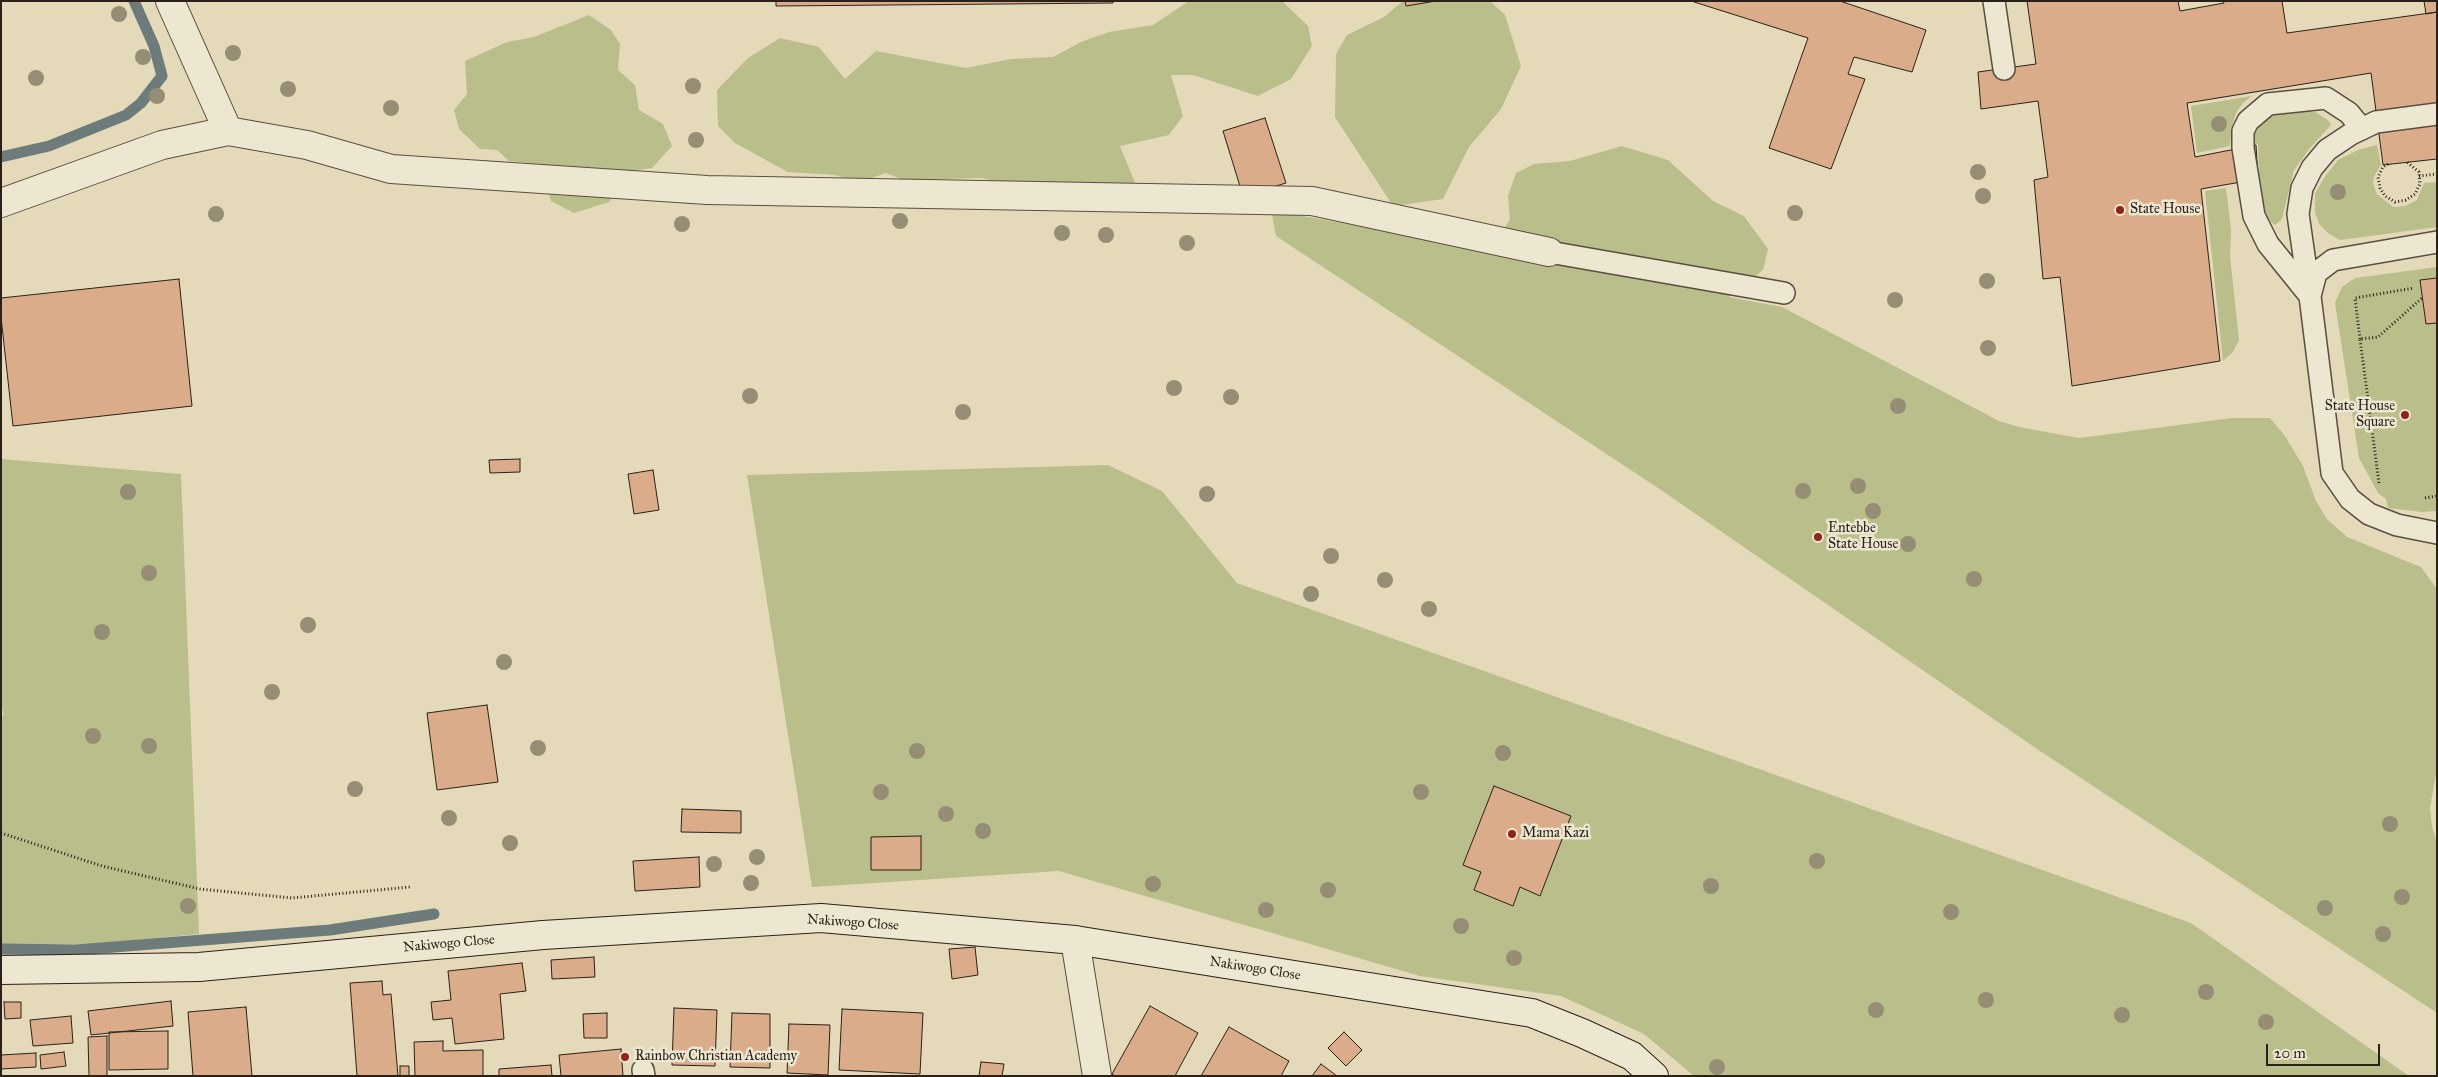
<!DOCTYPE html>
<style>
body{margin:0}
#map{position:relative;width:2438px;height:1077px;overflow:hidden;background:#e4dab9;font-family:"IM FELL Great Primer",serif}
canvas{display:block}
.frame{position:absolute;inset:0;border:2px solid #2b201a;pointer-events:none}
.scale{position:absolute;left:2266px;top:1044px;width:114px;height:22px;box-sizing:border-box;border:2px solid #2b201a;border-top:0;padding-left:6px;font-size:15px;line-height:18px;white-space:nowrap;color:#2b201a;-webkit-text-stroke:4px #ede7d2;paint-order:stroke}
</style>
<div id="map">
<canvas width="2438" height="1077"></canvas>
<div class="frame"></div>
<div class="scale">20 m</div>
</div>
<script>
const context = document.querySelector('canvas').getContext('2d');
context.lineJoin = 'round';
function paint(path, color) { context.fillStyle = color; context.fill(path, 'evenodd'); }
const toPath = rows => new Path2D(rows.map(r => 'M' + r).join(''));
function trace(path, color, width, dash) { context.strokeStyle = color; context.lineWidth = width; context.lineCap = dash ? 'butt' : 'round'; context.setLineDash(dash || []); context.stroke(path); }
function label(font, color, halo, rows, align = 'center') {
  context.font = font + ' "IM FELL Great Primer",serif'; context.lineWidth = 5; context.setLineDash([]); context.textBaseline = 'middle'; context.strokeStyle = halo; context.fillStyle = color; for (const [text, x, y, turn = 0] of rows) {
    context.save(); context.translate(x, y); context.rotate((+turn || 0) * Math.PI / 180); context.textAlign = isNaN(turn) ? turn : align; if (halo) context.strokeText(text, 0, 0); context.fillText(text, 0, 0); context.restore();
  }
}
paint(toPath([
 [1189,1,1282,1,1308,26,1312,46,1291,79,1258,96,1193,75,1171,75,1183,116,1169,135,1120,146,1135,183,1118,208,1098,211,1062,210,1018,188,982,178,942,179,914,184,886,173,860,182,835,175,788,172,735,143,718,126,717,90,748,58,780,38,819,47,845,79,876,51,966,68,1011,59,1053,57,1081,42,1109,32,1153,25],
 [1403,1,1490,1,1505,15,1521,66,1501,109,1469,147,1443,199,1393,206,1335,117,1336,54,1347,35,1384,17],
 [589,15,611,30,620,44,618,70,635,85,639,110,663,124,672,146,652,168,632,171,609,202,574,213,551,201,538,164,509,161,497,150,480,149,459,129,454,110,467,94,465,61,507,42,534,37],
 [2252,96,2243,103,2236,113,2232,126,2230,146,2197,153,2191,106],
 [2282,111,2315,112,2328,120,2331,125,2310,148,2294,170,2282,219,2275,225,2269,220,2255,189,2259,181,2258,144,2250,145,2256,128,2266,116],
 [2377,145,2381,165,2374,177,2373,183,2377,194,2393,207,2405,206,2417,200,2424,183,2436,182,2437,227,2340,240,2329,234,2319,224,2315,212,2315,194,2324,178,2338,160,2358,150],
 [1622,146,1668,160,1713,201,1744,216,1768,249,1763,270,1729,297,1782,307,1999,421,2019,427,2079,438,2232,418,2270,418,2285,436,2303,466,2316,501,2327,519,2347,537,2421,567,2437,589,2437,768,2430,808,2432,827,2437,842,2437,1013,2040,751,1661,490,1276,236,1271,210,1492,251,1510,219,1508,196,1516,173,1534,164,1570,161],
 [2226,188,2231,230,2230,256,2239,340,2233,352,2223,361,2205,191],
 [2437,267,2437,511,2422,512,2388,508,2386,499,2378,493,2359,458,2335,303,2342,287,2355,278],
 [1,459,181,474,199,934,94,944,1,945,1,716,4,715,1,706],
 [1108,465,1162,491,1237,583,2191,923,2409,1076,1694,1076,1644,1034,1561,996,1420,976,1059,871,812,887,747,475]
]), '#babe8b');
trace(toPath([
 [1,157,49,146,126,115,141,103,162,76,154,46,134,1],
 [1,949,76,950,330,930,434,914]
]), '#6e7b7b', 11);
const building = toPath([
 [776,1,1113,1,1113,3,776,6,776,1],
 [1405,1,1436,1,1406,6,1405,1],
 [1691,1,1840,1,1926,30,1912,72,1854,57,1848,74,1865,79,1831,169,1769,148,1808,38,1691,1],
 [2027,1,2178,1,2180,11,2224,3,2223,1,2282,1,2287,33,2437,12,2437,159,2383,165,2371,73,2187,103,2195,157,2256,145,2258,179,2201,189,2220,361,2072,386,2060,277,2043,279,2034,180,2048,177,2038,101,1981,109,1978,72,2036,64,2027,1],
 [2424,1,2437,1,2437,12,2426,14,2424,1],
 [1265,118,1286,183,1243,196,1223,131,1265,118],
 [2437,278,2437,323,2426,324,2420,280,2437,278],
 [179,279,192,406,13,426,1,317,1,298,179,279],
 [520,459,520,472,490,473,489,460,520,459],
 [653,470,659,510,634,514,628,474,653,470],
 [487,705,498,782,437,790,427,713,487,705],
 [1494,786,1571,816,1540,896,1520,887,1513,906,1474,890,1481,872,1463,865,1494,786],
 [682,809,741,811,741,833,681,832,682,809],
 [921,836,921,870,871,870,871,837,921,836],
 [699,857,700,887,635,891,633,861,699,857],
 [975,947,978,975,952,979,949,949,975,947],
 [594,957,595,977,552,979,551,960,594,957],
 [522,963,526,991,500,994,504,1039,455,1044,452,1018,433,1020,431,1002,451,1000,448,971,522,963],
 [382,981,383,995,391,994,398,1076,357,1076,350,983,382,981],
 [171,1001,173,1026,91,1035,88,1011,171,1001],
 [4,1002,21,1002,21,1018,5,1019,4,1002],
 [1150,1006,1198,1033,1175,1076,1115,1076,1112,1074,1150,1006],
 [246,1007,252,1076,193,1076,188,1012,246,1007],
 [674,1008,717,1010,715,1066,672,1065,674,1008],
 [842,1009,923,1013,920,1074,839,1070,842,1009],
 [607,1013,607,1038,584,1038,583,1014,607,1013],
 [732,1013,770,1014,770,1068,730,1067,732,1013],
 [71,1016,73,1043,33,1046,30,1020,71,1016],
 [789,1024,830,1025,828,1075,787,1073,789,1024],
 [1229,1027,1289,1061,1281,1076,1201,1076,1229,1027],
 [168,1031,168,1069,109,1070,109,1032,168,1031],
 [1344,1032,1362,1050,1346,1066,1328,1048,1344,1032],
 [107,1036,107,1076,89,1076,88,1037,107,1036],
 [443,1041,443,1051,483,1050,483,1076,415,1076,414,1042,443,1041],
 [621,1049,623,1076,561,1076,559,1055,621,1049],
 [64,1052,66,1066,41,1069,40,1055,64,1052],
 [36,1053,36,1067,1,1069,1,1055,36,1053],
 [981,1062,1004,1064,1002,1076,979,1076,981,1062],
 [1321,1064,1337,1076,1312,1076,1321,1064],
 [551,1065,552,1076,499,1076,499,1069,551,1065],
 [400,1066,409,1066,409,1076,400,1076,400,1066]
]);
paint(building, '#daac89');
trace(building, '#2b201a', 1);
const lane = toPath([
 [1994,1,2004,69],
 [2437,242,2333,260,2316,273,2310,296,2332,473,2350,499,2369,514,2397,525,2437,533],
 [1549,252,1784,293],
 [2309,291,2298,214,2302,188,2312,168,2327,150,2351,134,2376,122,2437,114],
 [2310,296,2268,244,2254,216,2243,148,2243,131,2248,121,2268,104,2326,98,2349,113,2362,129],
 [643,1070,644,1076]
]);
const street = toPath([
 [170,1,228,131],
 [1,203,162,145,228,131,307,145,391,169,707,190,1312,201,1549,252],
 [1075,940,1097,1076]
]);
const secondary = toPath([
 [1,970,199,967,543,935,821,918,1075,940,1532,1013,1582,1033,1632,1056,1654,1076]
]);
trace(lane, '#594e42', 24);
trace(street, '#594e42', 30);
trace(secondary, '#2b201a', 30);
trace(toPath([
 [2388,164,2383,167,2378,177,2380,188,2385,196,2395,202,2406,200,2415,194,2420,184,2419,172,2407,162],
 [2419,176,2437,174],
 [2360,339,2355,298,2414,288],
 [2379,483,2360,339,2378,337,2422,298],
 [2425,498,2437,496],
 [1,833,102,866,200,889,292,898,410,887]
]), '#2b201a', 3, [1, 2.5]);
trace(lane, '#ede7d2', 21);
trace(street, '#ede7d2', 28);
trace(secondary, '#ede7d2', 28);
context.fillStyle = '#968e74';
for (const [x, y] of [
 [119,14],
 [233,53],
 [143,57],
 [36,78],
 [693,86],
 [288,89],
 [157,96],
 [391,108],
 [2219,124],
 [696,140],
 [1978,172],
 [2338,192],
 [1983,196],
 [1795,213],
 [216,214],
 [900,221],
 [682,224],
 [1062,233],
 [1106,235],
 [1187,243],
 [1987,281],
 [1895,300],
 [1988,348],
 [1174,388],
 [750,396],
 [1231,397],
 [1898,406],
 [963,412],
 [1858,486],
 [1803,491],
 [128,492],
 [1207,494],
 [1873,511],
 [1908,544],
 [1331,556],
 [149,573],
 [1974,579],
 [1385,580],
 [1311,594],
 [1429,609],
 [308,625],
 [102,632],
 [504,662],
 [272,692],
 [93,736],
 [149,746],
 [538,748],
 [917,751],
 [1503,753],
 [355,789],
 [881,792],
 [1421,792],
 [946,814],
 [449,818],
 [2390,824],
 [983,831],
 [510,843],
 [757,857],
 [1817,861],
 [714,864],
 [751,883],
 [1153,884],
 [1711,886],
 [1328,890],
 [2402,897],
 [188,906],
 [2325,908],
 [1266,910],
 [1951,912],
 [1461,926],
 [2383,934],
 [1514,958],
 [2206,992],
 [1986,1000],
 [1876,1010],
 [2122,1015],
 [2266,1022],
 [1717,1067]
]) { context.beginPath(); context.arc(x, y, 8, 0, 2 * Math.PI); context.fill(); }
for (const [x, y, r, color] of [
 [2120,210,5,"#8f2418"],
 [2405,415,5,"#8f2418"],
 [1818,537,5,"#8f2418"],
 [1512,834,5,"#8f2418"],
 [625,1057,5,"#8f2418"]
]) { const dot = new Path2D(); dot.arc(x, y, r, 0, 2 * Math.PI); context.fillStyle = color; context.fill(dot); trace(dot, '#ede7d2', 2); }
label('14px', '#2b201a', '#ede7d2', [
 ["State House",2130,210],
 ["State House",2395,407,"right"],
 ["Square",2395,423,"right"],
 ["Entebbe",1828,529],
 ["State House",1828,545],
 ["Mama Kazi",1522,834],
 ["Rainbow Christian Academy",635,1057]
], 'left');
label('14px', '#2b201a', '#ede7d2', [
 ["Nakiwogo Close",853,923,4],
 ["Nakiwogo Close",449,944,-5],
 ["Nakiwogo Close",1255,969,9]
]);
</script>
